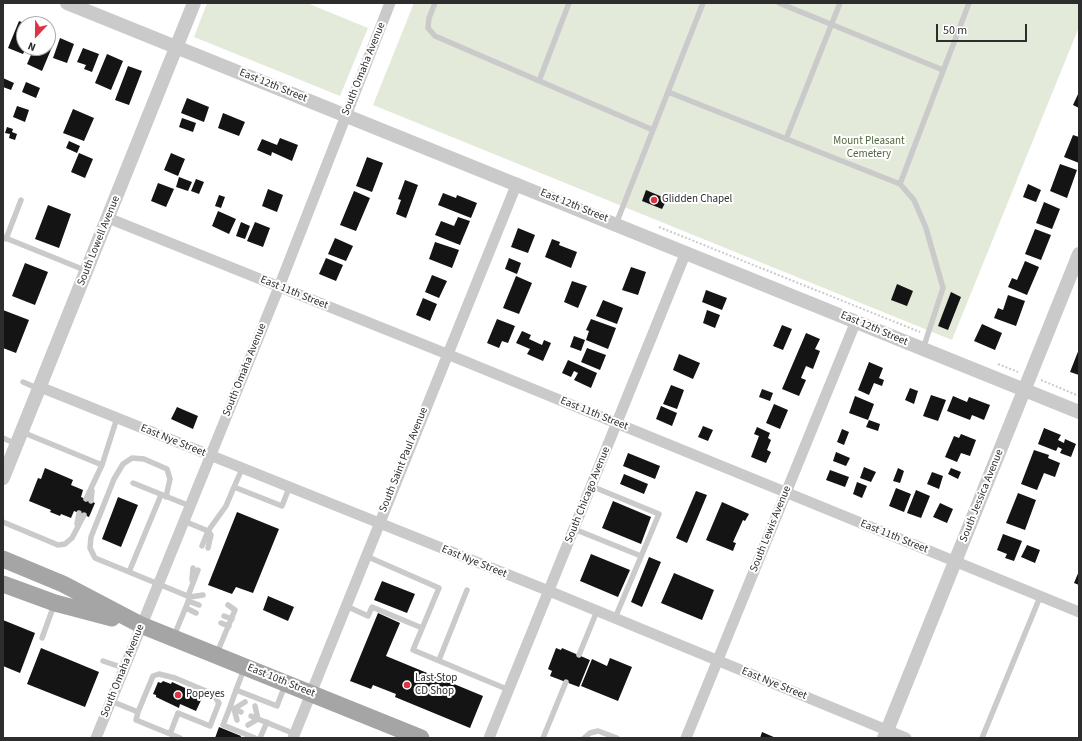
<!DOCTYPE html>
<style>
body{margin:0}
#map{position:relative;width:1082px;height:741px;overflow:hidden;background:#fff;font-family:"Source Sans 3",sans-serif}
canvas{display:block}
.frame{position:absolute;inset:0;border:4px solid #2d2d2d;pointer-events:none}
.north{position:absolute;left:16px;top:16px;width:40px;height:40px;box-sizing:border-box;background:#fff;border:1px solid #ababab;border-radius:50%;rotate:202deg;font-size:11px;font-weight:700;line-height:16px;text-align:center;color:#2d2d2d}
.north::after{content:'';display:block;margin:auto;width:14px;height:18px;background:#de3442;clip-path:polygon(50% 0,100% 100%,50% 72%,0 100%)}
.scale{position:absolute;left:936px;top:24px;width:91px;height:18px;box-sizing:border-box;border:2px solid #2d2d2d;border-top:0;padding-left:5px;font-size:12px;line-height:14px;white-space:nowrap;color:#2d2d2d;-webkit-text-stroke:3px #fff;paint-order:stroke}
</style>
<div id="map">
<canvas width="1082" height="741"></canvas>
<div class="frame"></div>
<div class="north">N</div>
<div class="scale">50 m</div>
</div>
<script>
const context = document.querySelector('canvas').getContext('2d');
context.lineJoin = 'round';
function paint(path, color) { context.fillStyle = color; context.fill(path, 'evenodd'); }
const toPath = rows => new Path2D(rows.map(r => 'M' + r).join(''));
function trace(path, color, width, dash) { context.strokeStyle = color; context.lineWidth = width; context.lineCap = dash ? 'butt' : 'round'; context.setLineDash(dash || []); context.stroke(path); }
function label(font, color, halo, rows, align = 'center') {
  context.font = font + ' "Source Sans 3",sans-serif'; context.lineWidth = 4; context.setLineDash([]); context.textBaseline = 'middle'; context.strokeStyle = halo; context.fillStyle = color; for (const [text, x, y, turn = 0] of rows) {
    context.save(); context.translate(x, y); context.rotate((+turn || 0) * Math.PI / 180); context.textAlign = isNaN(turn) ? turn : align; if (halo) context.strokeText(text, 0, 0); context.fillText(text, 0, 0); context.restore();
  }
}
paint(toPath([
 [207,3,307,3,368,28,340,96,194,37],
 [414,3,1079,3,1079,27,952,340,373,105]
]), '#e3eada');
paint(toPath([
 [19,21,24,23,24,48,26,48,23,54,8,48],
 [48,37,55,40,42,71,27,64,34,48,48,48],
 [60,38,74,44,67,63,53,58],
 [83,48,99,54,92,72,84,69,86,65,77,62],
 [107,54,123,61,111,90,95,83],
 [128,66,142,71,129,105,115,100],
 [3,78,14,83,11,90,3,87],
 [26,82,40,88,36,98,22,92],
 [1079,92,1079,108,1073,105],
 [187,98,209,107,204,122,181,113],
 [17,106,29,110,25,122,13,117],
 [73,109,94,118,84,141,63,133],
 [223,113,245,122,239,136,218,128],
 [182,118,196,123,193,132,179,127],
 [7,127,13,129,12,132,17,134,15,140,9,138,10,134,5,133],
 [1073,135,1079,137,1079,163,1064,157],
 [280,138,298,145,292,161,272,152,271,156,257,150,262,139,277,145],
 [69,141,80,146,77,153,66,148],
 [79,153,93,159,85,178,71,172],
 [171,153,185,159,178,176,164,170],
 [367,157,383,163,372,192,356,186],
 [1060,164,1077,170,1067,198,1050,191],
 [179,177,192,182,188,191,176,187],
 [196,179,204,182,199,194,191,191],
 [405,180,418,185,406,218,396,214,401,200,398,199],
 [158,183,174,189,166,207,151,201],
 [1028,184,1041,190,1036,202,1023,197],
 [268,189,283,195,277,212,262,206],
 [646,190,667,199,662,209,642,201],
 [354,191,370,198,356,231,340,225],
 [443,193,456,198,457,195,477,203,471,218,438,205],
 [219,195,225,197,221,208,215,206],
 [1044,202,1060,209,1052,229,1036,223],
 [48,205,71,214,59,248,35,239],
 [218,211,236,219,229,234,212,226],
 [458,217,470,221,460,245,435,235,441,221,454,226],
 [241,222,250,226,245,239,236,236],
 [255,222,270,228,263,247,247,241],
 [518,228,535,235,528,253,511,247],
 [1035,229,1051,235,1041,260,1025,254],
 [335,238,353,246,346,261,328,254],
 [552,239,560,242,559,245,577,252,571,268,545,257],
 [435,242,459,250,452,268,429,259],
 [326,258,343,265,336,281,319,274],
 [509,258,521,263,517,274,505,269],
 [1025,261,1039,267,1027,295,1008,287,1012,278,1017,280],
 [25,263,48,272,35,305,12,296],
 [631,267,646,272,638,295,622,290],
 [432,275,447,281,439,298,425,292],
 [516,276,532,283,519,314,503,308],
 [572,281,587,286,578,308,564,302],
 [897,284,913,291,907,306,891,300],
 [706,290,727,298,722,310,702,302],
 [951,292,961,297,948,330,938,326],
 [1008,295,1025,301,1016,326,994,318,998,308,1003,310],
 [423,298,437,304,430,321,416,315],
 [603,300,623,308,617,324,596,316],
 [3,310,29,320,16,353,3,348],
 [707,310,720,315,715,328,703,323],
 [497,319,515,326,508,343,502,341,499,348,487,343],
 [591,319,616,328,608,349,586,340,589,331,586,330],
 [982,324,1002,333,995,350,974,341],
 [782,325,792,329,783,350,773,346],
 [522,331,531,335,529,339,542,345,544,340,551,343,543,361,527,354,530,349,516,343],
 [806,333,820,339,815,349,820,351,813,369,806,366,801,378,806,380,799,396,782,389],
 [574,336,585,340,581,351,570,347],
 [587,348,606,355,600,370,581,362],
 [1079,349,1079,375,1070,372],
 [679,354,700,363,693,379,673,370],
 [568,360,597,373,591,388,574,380,578,373,574,371,571,377,562,373],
 [869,362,883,368,879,378,884,380,882,386,874,383,869,395,858,390],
 [671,385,684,390,677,409,663,404],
 [910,388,918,391,914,404,905,400],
 [762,389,773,393,770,401,759,397],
 [931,395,946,400,938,421,923,416],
 [855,396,874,404,868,420,849,413],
 [953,396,967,402,969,397,990,405,984,420,972,415,970,420,947,411],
 [774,404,788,410,780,429,766,423],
 [661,406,677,413,672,426,656,419],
 [177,407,198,416,193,429,171,419],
 [869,420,880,424,878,431,866,427],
 [703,426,713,430,708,441,698,437],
 [757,427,770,433,768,438,771,440,767,450,771,452,766,463,751,457,759,436,754,434],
 [1044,428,1061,435,1058,440,1064,443,1065,439,1076,444,1071,457,1060,453,1062,449,1058,447,1056,451,1038,444],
 [842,429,849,432,844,445,837,442],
 [961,434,976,440,970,456,961,453,957,462,945,457,954,436,959,438],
 [1034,450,1049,455,1048,458,1060,463,1055,477,1044,473,1037,490,1021,484],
 [836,452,850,458,846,466,833,461],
 [628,453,660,466,655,479,623,466],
 [864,467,876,472,871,482,860,478],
 [45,468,73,480,71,485,83,490,81,497,95,503,89,517,74,511,71,518,61,514,60,516,50,512,51,510,29,501,38,478,41,479],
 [898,468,904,471,900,483,893,481],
 [951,468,961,472,958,479,948,474],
 [830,470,849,477,845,487,826,480],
 [932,472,943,476,939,489,927,484],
 [624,474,648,484,644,494,620,484],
 [857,482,867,486,862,498,853,494],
 [896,488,911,494,904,512,889,506],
 [916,490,930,496,921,518,907,513],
 [696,491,707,495,687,543,676,538],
 [1018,493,1036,500,1025,530,1006,523],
 [118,497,138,505,121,547,102,539],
 [613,501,651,517,641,544,602,528],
 [722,502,749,514,745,521,743,520,733,542,736,543,733,551,706,540],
 [940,503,953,509,947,523,933,517],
 [237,512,279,529,253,593,236,587,232,594,208,585],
 [1003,534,1022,541,1014,561,1005,558,1007,554,997,550],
 [1027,545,1040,550,1035,563,1021,557],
 [591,554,630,570,618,597,580,581],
 [649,557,661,562,642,607,631,602],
 [1079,571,1079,585,1074,583],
 [674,573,714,590,702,620,661,603],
 [382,581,415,594,407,613,374,600],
 [268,596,294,607,288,621,263,610],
 [378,613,400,623,386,656,483,696,470,728,395,697,396,694,373,685,371,689,350,681],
 [3,620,35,633,20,673,3,666],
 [41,648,99,672,85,707,27,684],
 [556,648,561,650,562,648,590,660,579,687,550,676,552,671,548,669],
 [610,658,632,667,618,701,581,686,592,659,607,666],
 [163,681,171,684,172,682,203,696,196,711,180,704,179,708,156,697,156,695,153,694,158,682,161,683],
 [219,727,241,736,240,738,215,738],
 [762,732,776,738,760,738]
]), '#141414');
trace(toPath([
 [659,227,920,332],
 [998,364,1018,372],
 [1041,380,1079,396]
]), '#cacaca', 2, [2, 2]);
trace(toPath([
 [435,3,429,18,428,28,435,36,653,130],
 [779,3,943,70],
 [539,81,569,3],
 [668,92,900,184,914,200,926,228,943,288,923,349],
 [786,139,840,3],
 [900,184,969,3],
 [616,224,703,3],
 [3,237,87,271],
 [6,239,21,200],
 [23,382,39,389],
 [22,432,102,465,86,499],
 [3,438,16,444],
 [102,465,117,418],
 [242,469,234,487,282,506,289,488],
 [133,483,190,506],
 [591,486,659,514,615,618],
 [166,497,170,479,167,469,144,459,132,458,123,464,114,479,91,537,90,548,95,558,190,597,174,636],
 [91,501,92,491],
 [184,521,208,531,211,535,208,548],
 [3,522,58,545,65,544,72,538,84,515],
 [77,524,79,513],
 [574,529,641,556],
 [202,546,208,531,226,506,234,487],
 [366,556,439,588,413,650,509,690],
 [129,572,161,495],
 [192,580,193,568],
 [188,596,198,570],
 [190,597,203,595],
 [188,601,199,605],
 [346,606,368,616,372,607,422,628],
 [186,608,196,613],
 [224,616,232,619],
 [221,623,229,626],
 [42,638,54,605],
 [217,653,235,610,228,605],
 [579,655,597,611],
 [439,660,467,590],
 [103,661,124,668],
 [244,669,236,690,277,706,285,685],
 [236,690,230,707,234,709,245,702],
 [111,701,138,712,136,720,180,738],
 [230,707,223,725,255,738],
 [138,712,153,676,159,674,175,678,213,694,219,703,210,726,178,713,170,734],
 [251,716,258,719,255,706],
 [237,720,234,709,241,712],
 [248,725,258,719,295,734],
 [260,738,267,722],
 [543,738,566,682],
 [584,738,590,733,598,731,617,738],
 [982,738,1040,597]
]), '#cacaca', 5.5);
trace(toPath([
 [108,218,447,354,1079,612],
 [40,387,549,591,906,738],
 [96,738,279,287,390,3],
 [293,738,517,183],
 [489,738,686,252],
 [686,738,856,321]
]), '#cacaca', 11);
trace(toPath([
 [67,3,1079,412],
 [3,478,194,3],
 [884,738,1079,254]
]), '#cacaca', 14);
trace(toPath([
 [3,559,63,584,141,625,421,738],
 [3,584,55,603,112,618]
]), '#a5a5a5', 17);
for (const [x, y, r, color] of [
 [654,200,4,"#de3442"],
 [407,685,4,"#de3442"],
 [178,695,4,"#de3442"]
]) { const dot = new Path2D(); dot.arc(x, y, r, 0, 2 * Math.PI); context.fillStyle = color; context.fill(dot); trace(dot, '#fff', 1.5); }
label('11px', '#2d2d2d', '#fff', [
 ["South Omaha Avenue",364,69,-68],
 ["East 12th Street",273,86,22],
 ["East 12th Street",574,206,22],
 ["South Lowell Avenue",99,241,-68],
 ["East 11th Street",294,293,22],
 ["East 12th Street",874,329,23],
 ["South Omaha Avenue",245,370,-68],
 ["East 11th Street",594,414,22],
 ["East Nye Street",173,441,22],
 ["South Saint Paul Avenue",404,460,-68],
 ["South Chicago Avenue",588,495,-68],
 ["South Jessica Avenue",982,496,-68],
 ["South Lewis Avenue",771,529,-68],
 ["East 11th Street",894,537,22],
 ["East Nye Street",474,562,22],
 ["South Omaha Avenue",123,671,-68],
 ["East 10th Street",281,681,22],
 ["East Nye Street",774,684,22]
]);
label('11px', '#50663c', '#fff', [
 ["Mount Pleasant",869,142],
 ["Cemetery",869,155]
]);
label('11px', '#2d2d2d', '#fff', [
 ["Glidden Chapel",662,200],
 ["Last Stop",415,679],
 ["CD Shop",415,692],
 ["Popeyes",186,695]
], 'left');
</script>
